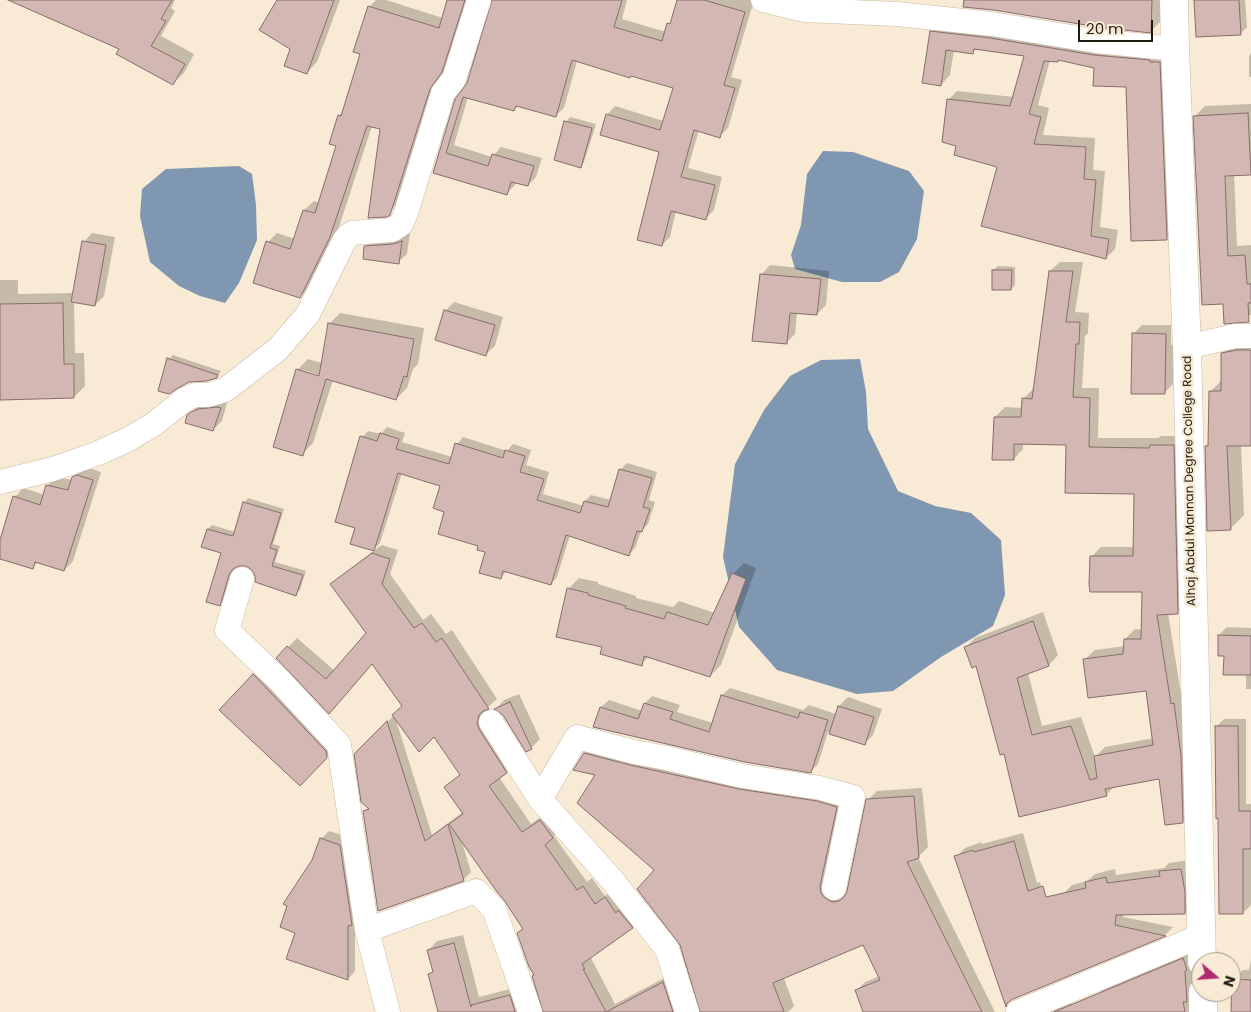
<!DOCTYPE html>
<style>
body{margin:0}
#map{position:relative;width:1251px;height:1012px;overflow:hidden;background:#f8ead4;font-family:Poppins,sans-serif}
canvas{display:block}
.north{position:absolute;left:1191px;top:952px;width:50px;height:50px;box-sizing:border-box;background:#f8ead4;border:1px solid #a19787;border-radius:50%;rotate:108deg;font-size:14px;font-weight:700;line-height:20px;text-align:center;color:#1f1b13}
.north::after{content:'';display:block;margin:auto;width:18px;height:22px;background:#b12a70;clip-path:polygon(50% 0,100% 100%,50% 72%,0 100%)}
.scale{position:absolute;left:1078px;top:20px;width:75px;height:22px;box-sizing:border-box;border:2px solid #1f1b13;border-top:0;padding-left:6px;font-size:15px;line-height:18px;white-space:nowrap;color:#1f1b13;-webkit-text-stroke:4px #f8ead4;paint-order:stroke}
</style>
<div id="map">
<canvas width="1251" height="1012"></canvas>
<div class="north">N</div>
<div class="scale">20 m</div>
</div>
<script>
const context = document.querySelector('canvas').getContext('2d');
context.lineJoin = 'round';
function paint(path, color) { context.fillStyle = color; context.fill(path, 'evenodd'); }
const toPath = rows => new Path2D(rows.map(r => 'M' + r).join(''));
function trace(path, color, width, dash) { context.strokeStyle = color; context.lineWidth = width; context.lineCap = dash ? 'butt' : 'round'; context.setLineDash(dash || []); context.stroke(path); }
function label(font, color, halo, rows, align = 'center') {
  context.font = font + ' Poppins,sans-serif'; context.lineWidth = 5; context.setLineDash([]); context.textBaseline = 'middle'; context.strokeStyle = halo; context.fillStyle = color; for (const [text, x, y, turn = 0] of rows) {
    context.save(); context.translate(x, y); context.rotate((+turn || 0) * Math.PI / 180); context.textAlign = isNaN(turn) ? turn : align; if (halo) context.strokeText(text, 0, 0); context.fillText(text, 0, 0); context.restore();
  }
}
paint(toPath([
 [823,151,853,152,909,171,924,191,917,239,899,272,880,282,842,282,795,269,791,255,801,225,807,174],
 [239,166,252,174,256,205,257,240,239,283,225,303,200,296,179,286,150,262,140,216,142,189,166,169],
 [860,359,866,392,868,429,898,491,935,506,971,513,1001,540,1005,595,993,626,941,657,893,691,857,694,777,670,739,627,723,557,735,464,764,410,790,376,821,360]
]), '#7f97b0');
paint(toPath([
 [31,0,175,0,171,8,175,11,161,36,194,54,184,73,173,83,121,48],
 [278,0,340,0,317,62,307,73,292,48],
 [376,0,386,0,443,18,448,0,470,0,450,62,439,78,402,198,387,215,382,128,372,126,339,227,309,288,300,297,268,242,277,233,295,239,304,210,314,201,319,203,338,146,339,116,344,110,362,53,369,7],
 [493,0,627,0,622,19,666,32,669,24,672,20,678,0,754,0,731,77,742,80,728,128,720,136,699,130,688,168,722,177,714,210,705,219,676,211,670,237,662,245,660,151,607,115,615,106,664,121,674,87,577,61,564,108,555,116,519,105,514,110,468,97,454,145,492,157,501,147,542,158,536,177,528,185,516,182,515,185,507,193,434,172,457,100,468,84],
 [965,0,1162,0,1162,20,1151,31],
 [1196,0,1245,0,1247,27,1240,34],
 [940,23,1169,53,1176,230,1167,239,1127,86,1095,67,1059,59,1057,61,1050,60,1038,105,1049,108,1043,135,1095,138,1093,170,1105,171,1100,227,1118,230,1115,249,1106,258,999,166,958,145,948,100,957,91,1014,97,1025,55,977,48,973,52,954,50,950,75,941,85,931,32],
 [1251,53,1251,77,1249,77,1249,56],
 [1251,104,1251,173,1234,174,1237,246,1251,245,1251,315,1225,316,1224,303,1195,116,1205,106],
 [570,117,596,124,584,162,580,166,566,122],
 [92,233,115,237,104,296,95,305,74,301,75,353,84,353,85,386,74,397,0,399,0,280,18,280,18,294,74,293,84,242],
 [410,233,407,254,398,262,366,246,375,237,403,235],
 [1060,262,1083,262,1075,312,1089,313,1088,333,1085,336,1082,388,1099,388,1098,438,1158,438,1161,436,1183,436,1187,603,1177,613,1168,613,1181,694,1184,694,1192,812,1182,822,1160,778,1115,786,1106,795,1005,753,977,664,965,648,975,638,1043,612,1058,655,1049,665,1028,673,1042,726,1081,717,1095,757,1105,747,1154,738,1147,690,1085,659,1095,650,1125,646,1125,639,1135,629,1143,630,1143,591,1091,557,1101,547,1134,547,1135,493,1068,444,1023,443,1023,449,1014,459,995,417,1005,407,1023,408,1023,399,1033,389,1035,389,1050,271],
 [770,265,829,271,826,305,817,314,797,312,795,334,786,343,753,340,762,274],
 [998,266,1015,267,1015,285,1011,289,993,270],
 [454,302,503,317,495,346,486,354,445,311],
 [340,313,424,328,418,364,413,369,407,388,396,399,333,380,313,443,302,454,297,370,308,359,322,363,329,324],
 [303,370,325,377,324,379,303,373],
 [1142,325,1171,325,1171,345,1174,345,1173,384,1164,393,1133,334],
 [1235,341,1251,341,1251,445,1241,445,1244,515,1231,528,1206,446,1209,443,1211,391,1222,380,1222,354],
 [173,355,221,371,220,373,216,377,169,359],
 [228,399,222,421,213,430,188,416,197,407],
 [387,427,405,433,402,442,452,457,457,444,463,437,507,451,513,444,531,450,526,465,549,472,543,494,584,506,585,501,591,495,611,500,620,470,627,463,657,472,649,500,655,502,648,524,641,531,635,548,629,555,570,535,557,577,551,584,507,571,501,577,487,552,446,511,441,485,402,473,380,543,374,549,375,550,382,545,398,550,390,574,423,620,431,614,446,634,452,630,497,699,487,708,486,713,515,763,499,777,531,824,549,811,562,828,554,836,587,882,592,878,605,896,614,889,641,918,632,927,591,956,592,960,615,1004,672,974,686,1012,545,1012,524,928,505,899,462,842,471,872,463,880,364,812,369,807,356,755,403,706,373,662,338,703,278,658,297,638,335,671,368,633,332,585,341,576,375,550,351,543,356,527,362,437,368,431,381,434],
 [396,720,434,735,461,774,445,787,463,812,432,835],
 [86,467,101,472,73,561,64,570,38,562,32,568,0,558,0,544,15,497,23,488,45,495,48,485,56,477,72,480,82,469],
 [248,498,284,509,273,544,280,546,275,562,306,571,300,590,296,594,247,565,235,567,224,600,219,604,222,552,208,529,212,525,235,532,244,503],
 [744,563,756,568,721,665,710,676,650,656,641,664,603,647,568,589,579,578,598,582,598,584,636,596,636,598,673,607,679,601,715,613,733,574],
 [1227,627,1251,628,1251,689,1246,689,1246,674,1225,655,1219,635],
 [265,664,338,745,311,773,254,675],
 [730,688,803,710,809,705,836,714,839,706,848,697,882,709,873,735,864,744,828,732,818,764,811,771,595,726,601,707,609,700,642,711,645,703,652,696,680,705,677,712,713,723,722,695],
 [519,694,540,739,531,748,504,714,496,709,504,700],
 [1224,719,1246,719,1246,804,1251,804,1251,905,1243,913,1216,727],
 [594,744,845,798,841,893,848,892,868,800,877,791,922,788,928,847,918,857,995,1012,865,1012,856,991,865,982,880,976,864,943,784,978,794,1006,788,1012,701,1012,656,870,584,754],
 [329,831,348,837,355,920,355,971,348,979,296,932,314,860,321,839],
 [1023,833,1037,883,1040,882,1063,972,1013,998,1006,1005,956,857,965,848,982,842,982,844],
 [1190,860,1194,904,1185,913,1123,914,1123,917,1173,927,1165,935,1087,967,1063,894,1072,885,1087,881,1095,874,1115,869,1116,875,1164,868,1169,863],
 [463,935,479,997,518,987,528,1012,444,1012,429,974,434,970,429,950,437,941],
 [1190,952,1194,993,1194,1012,1102,1012,1097,995,1104,988],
 [1251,959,1251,1012,1232,1012,1233,980,1243,970,1249,970],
 [1071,1001,1074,1012,1043,1012]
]), '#0003');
const building = toPath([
 [8,0,172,0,161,19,166,21,151,46,185,64,173,85,116,54,119,49,8,0],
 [277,0,334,0,307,74,284,66,290,49,259,30,277,0],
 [447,0,465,0,442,72,430,89,390,215,387,217,368,218,380,129,367,126,330,237,300,298,253,283,266,241,290,249,303,210,315,213,336,146,329,144,338,115,341,116,360,54,353,52,368,6,439,28,447,0],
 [492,0,622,0,614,27,662,41,667,23,670,24,677,0,704,0,745,12,724,85,735,88,720,138,694,130,681,177,715,185,706,220,671,211,662,246,637,240,659,152,600,135,606,114,660,130,673,88,631,76,630,78,572,60,556,117,516,106,514,111,463,97,446,153,488,166,492,154,534,166,528,186,511,182,507,195,433,173,455,99,467,83,492,0],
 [964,0,1152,0,1151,33,1098,27,994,10,963,7,964,0],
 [1194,0,1239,0,1241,35,1196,37,1194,0],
 [930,31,990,38,1094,55,1150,60,1150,62,1160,62,1167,240,1131,241,1126,87,1093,86,1094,68,1058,60,1058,62,1044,61,1029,114,1041,117,1034,144,1086,147,1084,179,1096,180,1091,236,1109,239,1106,259,981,226,997,167,954,155,956,146,942,142,947,99,1010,106,1024,56,974,49,973,54,946,50,941,86,922,83,930,31],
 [1248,113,1251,175,1225,176,1228,256,1245,255,1247,284,1251,284,1251,303,1248,303,1249,322,1224,324,1223,304,1202,305,1193,116,1248,113],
 [564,121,592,128,581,168,554,160,564,121],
 [82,241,106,245,95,306,71,302,82,241],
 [402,241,399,264,363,259,364,246,393,244,402,241],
 [992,270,1012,270,1011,290,992,290,992,270],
 [1049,271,1073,271,1066,322,1080,322,1079,344,1076,344,1073,397,1090,398,1089,447,1149,448,1150,445,1174,445,1178,614,1157,615,1171,704,1174,703,1181,756,1183,823,1165,825,1159,779,1105,789,1107,796,1019,817,1004,754,1000,755,976,666,972,668,964,647,1033,621,1049,666,1017,678,1032,735,1071,726,1090,780,1097,778,1094,756,1153,745,1146,691,1088,698,1083,659,1123,654,1124,639,1141,639,1142,592,1090,592,1089,584,1090,556,1133,556,1134,494,1065,493,1066,445,1014,444,1014,460,992,460,994,417,1021,417,1022,398,1032,399,1049,271],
 [760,274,821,279,817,315,790,313,787,344,752,341,760,274],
 [63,303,64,364,74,364,74,398,0,400,0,304,63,303],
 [444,310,495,325,486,356,435,340,444,310],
 [328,323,414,339,407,377,404,376,396,400,326,379,303,456,273,447,296,369,319,376,328,323],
 [1132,333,1166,334,1165,394,1131,394,1132,333],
 [1237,350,1250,350,1251,352,1251,446,1227,446,1231,530,1207,531,1205,446,1208,446,1209,391,1221,391,1221,353,1237,350],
 [167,358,218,375,217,378,206,381,189,382,178,388,169,394,158,391,167,358],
 [217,407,221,408,213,431,185,423,187,415,191,412,198,409,217,407],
 [380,433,399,439,396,449,449,464,455,443,503,458,505,450,525,456,520,472,544,479,537,500,580,513,584,501,608,507,619,469,652,478,643,507,650,509,642,532,637,531,629,556,566,535,551,585,503,571,501,579,479,573,485,552,477,550,478,546,438,534,444,512,433,508,440,486,398,473,374,551,350,544,355,528,335,522,360,436,377,441,380,433],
 [77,475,93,480,64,571,35,562,33,569,0,559,0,540,13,496,40,505,46,485,68,490,72,477,77,475],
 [243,502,281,513,270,548,277,550,272,566,303,575,296,596,255,582,255,576,252,570,246,566,239,566,233,569,229,575,220,606,206,602,221,553,201,547,207,529,233,536,243,502],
 [372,553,390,559,382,584,414,628,422,623,436,642,442,638,489,709,483,711,479,715,477,723,479,729,507,773,489,786,522,832,540,820,553,838,545,845,577,890,583,886,595,904,605,897,616,913,618,910,633,928,582,964,585,969,583,969,606,1012,543,1012,532,976,534,975,529,967,517,933,523,929,504,900,497,892,449,824,463,814,444,787,460,775,434,737,419,752,392,715,402,706,372,664,329,714,276,658,287,646,326,679,366,633,330,584,372,553],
 [732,573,746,579,710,677,644,656,642,666,600,654,602,647,556,637,567,588,588,593,588,595,626,606,625,608,664,619,667,612,708,625,732,573],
 [1218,635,1251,636,1251,675,1223,675,1224,656,1218,656,1218,635],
 [253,674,326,751,327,758,300,786,219,710,253,674],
 [721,695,798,718,800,712,828,720,811,773,745,762,593,727,600,707,638,719,644,703,673,712,670,719,709,732,721,695],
 [510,702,532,749,526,752,503,715,494,709,510,702],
 [838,706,874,717,865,745,829,734,838,706],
 [387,721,425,841,448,824,464,881,378,911,363,811,369,809,361,802,354,754,387,721],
 [1215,726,1238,726,1239,811,1251,811,1251,849,1243,849,1243,914,1219,914,1218,818,1216,819,1215,726],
 [584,753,630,765,739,789,817,801,837,807,820,886,821,893,825,898,832,902,839,901,844,897,847,891,866,799,914,796,919,858,907,862,982,1012,863,1012,855,990,880,980,863,945,773,983,784,1012,700,1012,680,945,637,889,654,870,577,803,595,775,573,770,584,753],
 [320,838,340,845,352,925,348,926,348,980,286,959,295,933,280,927,287,906,283,904,312,860,320,838],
 [1014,841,1028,891,1043,886,1046,897,1086,888,1085,882,1106,877,1107,883,1160,876,1159,871,1181,869,1185,892,1185,914,1116,915,1115,925,1166,936,1013,999,1007,1003,1006,1007,954,856,973,850,974,852,1014,841],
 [454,943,471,1007,471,1005,510,995,515,1012,438,1012,428,974,433,972,427,950,454,943],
 [1183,958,1187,970,1185,971,1187,1002,1183,1002,1185,1012,1054,1012,1183,958],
 [1232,979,1251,980,1251,1012,1231,1012,1232,979],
 [663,982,673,1012,606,1012,663,982]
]);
paint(building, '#d3b7b3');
trace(building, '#876d6a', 1);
const street = toPath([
 [763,0,805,10,897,14,992,24,1096,41,1175,49],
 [1187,347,1235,336,1251,336],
 [0,482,53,469,96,454,127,440,154,424,184,400,195,395,208,395,225,390,278,349,308,314,344,241,348,236,352,233,392,230,401,224,406,213,443,93,454,79,479,0],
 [242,579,227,630,281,682,339,745,367,930,476,891,494,909,530,1012],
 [491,722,540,799,612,880,667,949,687,1012],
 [540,799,577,737,634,752,666,758,742,776,820,788,853,797,834,888],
 [367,930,388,1012],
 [1018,1012,1201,936]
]);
const secondary = toPath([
 [1174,0,1175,49,1187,347,1202,962],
 [1203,992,1203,1012]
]);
trace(street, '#c8bba5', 25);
trace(secondary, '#c8bba5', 29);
trace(street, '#fff', 24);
trace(secondary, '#fff', 28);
label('12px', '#1f1b13', '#f8ead4', [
 ["Alhaj Abdul Mannan Degree College Road",1190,481,-91]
]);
</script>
